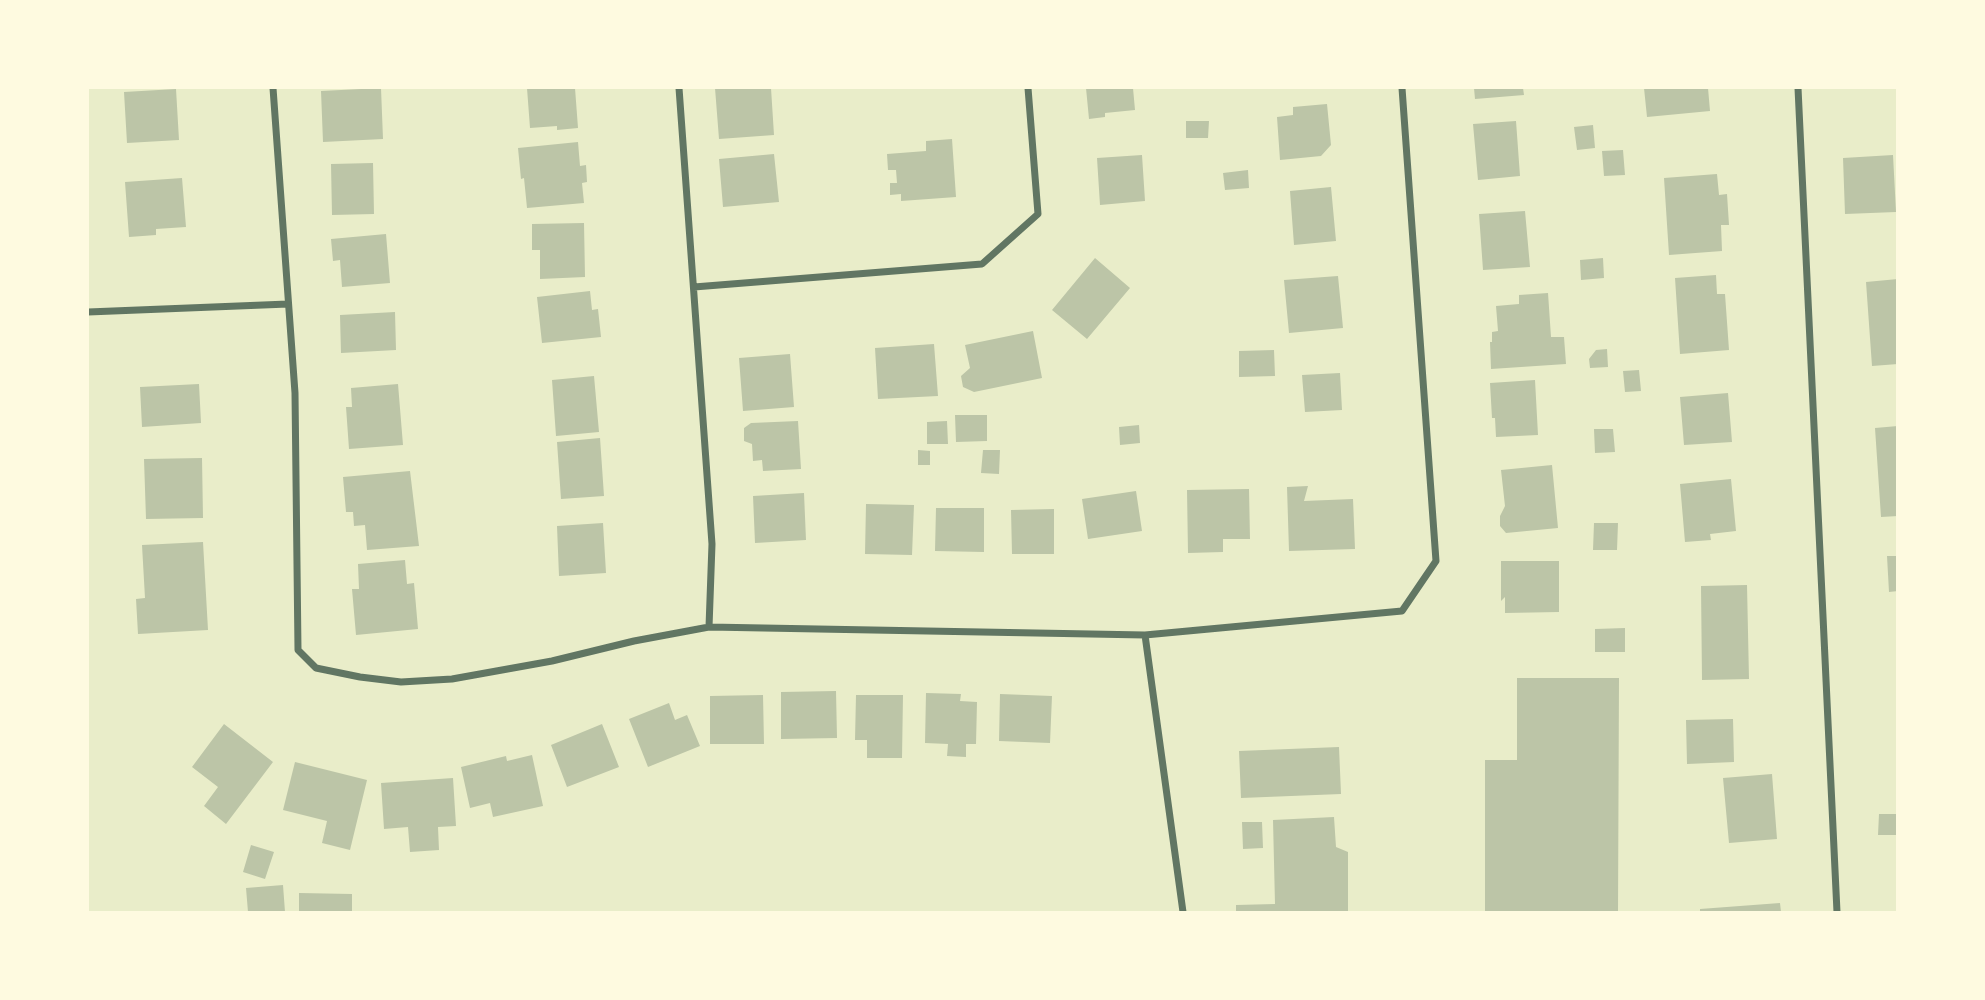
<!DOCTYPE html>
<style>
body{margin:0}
#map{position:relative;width:1985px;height:1000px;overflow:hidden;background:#e9edc9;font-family:"IBM Plex Sans",sans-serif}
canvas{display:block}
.frame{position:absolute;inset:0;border:89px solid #fefae0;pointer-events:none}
</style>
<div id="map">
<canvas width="1985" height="1000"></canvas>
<div class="frame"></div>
</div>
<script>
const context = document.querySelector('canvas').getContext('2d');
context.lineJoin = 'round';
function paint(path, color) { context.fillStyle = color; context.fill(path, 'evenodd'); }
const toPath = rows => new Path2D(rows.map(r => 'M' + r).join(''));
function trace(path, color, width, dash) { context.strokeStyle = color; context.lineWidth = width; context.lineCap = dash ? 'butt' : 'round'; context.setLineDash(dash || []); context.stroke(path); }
paint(toPath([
 [381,88,383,139,323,142,321,91],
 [527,88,575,88,578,128,557,130,557,126,530,128],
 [715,88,771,88,774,135,719,139],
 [1086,88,1133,88,1135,110,1105,113,1105,117,1089,119],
 [1474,88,1523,88,1524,95,1475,99],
 [1644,88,1708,88,1710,111,1647,117],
 [176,89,179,140,127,143,124,92],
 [1327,104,1331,145,1321,156,1280,160,1277,117,1293,115,1293,107],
 [1186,121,1209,121,1208,138,1186,138],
 [1516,121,1520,176,1478,180,1473,124],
 [1593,125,1595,148,1577,150,1574,127],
 [952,139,956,197,901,201,901,194,890,195,890,183,897,183,896,170,888,170,887,154,926,151,926,141],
 [578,142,580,166,586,165,587,182,582,183,584,203,527,208,524,178,521,179,518,148],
 [1623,150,1625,175,1604,176,1602,151],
 [774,154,779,202,723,207,719,159],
 [1142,155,1145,201,1100,205,1097,158],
 [1893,155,1896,212,1845,214,1843,158],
 [373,163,374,214,332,215,331,164],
 [1248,170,1249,188,1225,190,1223,173],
 [1717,174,1719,195,1727,194,1729,225,1721,225,1722,251,1669,255,1664,178],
 [182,178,186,227,156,229,156,235,129,237,125,182],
 [1331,187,1336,241,1294,245,1290,191],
 [1525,211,1530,267,1483,270,1479,214],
 [584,223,585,277,540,279,540,250,532,250,532,224],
 [386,234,390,283,342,287,340,260,333,261,331,239],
 [1095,258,1130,288,1087,339,1052,310],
 [1603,258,1604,278,1581,280,1580,260],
 [1716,275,1717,294,1725,294,1729,350,1680,354,1675,278],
 [1338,276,1343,328,1289,333,1284,280],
 [1898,279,1898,364,1872,366,1866,282],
 [590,291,592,310,598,309,601,337,542,343,537,297],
 [1548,293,1551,337,1564,337,1566,364,1491,369,1490,342,1492,342,1492,332,1498,331,1496,306,1519,304,1519,295],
 [395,312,396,350,341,353,340,315],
 [1033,331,1042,378,974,392,963,387,961,376,970,368,965,345],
 [934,344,938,396,878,399,875,348],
 [1607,349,1608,367,1590,368,1589,359,1596,350],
 [1274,350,1275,376,1239,377,1239,351],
 [790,354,794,407,743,411,739,358],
 [1639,370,1641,391,1625,392,1623,371],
 [1340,373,1342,410,1305,412,1302,375],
 [594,376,599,432,556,436,552,380],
 [1535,380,1538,435,1496,437,1495,418,1492,418,1490,383],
 [199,384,201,423,142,427,140,387],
 [398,384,403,445,349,449,346,407,352,407,351,388],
 [1728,393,1732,442,1684,445,1680,397],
 [955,415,987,415,987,441,956,442],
 [798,421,801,469,763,471,762,460,753,461,752,444,744,441,744,428,751,423],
 [947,421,948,444,927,444,927,422],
 [1139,425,1140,443,1120,445,1119,427],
 [1898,426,1898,516,1881,517,1875,428],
 [1594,429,1613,429,1615,452,1595,453],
 [600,438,604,496,561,499,557,442],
 [918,450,930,451,930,465,918,465],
 [983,450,1000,450,999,474,981,473],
 [202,458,203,518,146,519,144,459],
 [1552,465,1558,528,1506,533,1500,526,1500,516,1505,506,1501,470],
 [410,471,419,546,367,550,365,525,354,526,353,512,346,512,343,477],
 [1731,479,1736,531,1710,534,1711,540,1685,542,1680,484],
 [1308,486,1304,501,1353,499,1355,549,1289,551,1287,487],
 [1249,489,1250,539,1223,539,1223,552,1188,553,1187,490],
 [1136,491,1142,531,1088,539,1082,499],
 [804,493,806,540,755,543,753,496],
 [866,504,914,505,912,555,865,554],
 [936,508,984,508,984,552,935,551],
 [1054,509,1054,554,1012,554,1011,510],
 [603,523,606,573,559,576,557,526],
 [1594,523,1618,523,1617,550,1593,550],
 [203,542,208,630,138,634,136,599,145,598,142,545],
 [1887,556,1898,556,1898,591,1889,592],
 [405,560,407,584,414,583,418,629,356,635,352,589,359,589,358,564],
 [1501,561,1559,561,1559,612,1505,613,1505,597,1501,601],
 [1747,585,1749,679,1702,680,1701,586],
 [1625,628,1625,652,1595,652,1595,629],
 [1517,678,1619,678,1618,912,1485,912,1485,760,1517,760],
 [836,691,837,738,781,739,781,692],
 [926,693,961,694,960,701,977,702,976,744,966,744,966,757,947,756,948,744,925,743],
 [1000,694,1052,696,1050,743,999,741],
 [763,695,764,744,710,744,710,696],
 [856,695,903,695,902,758,867,758,867,740,855,740],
 [669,703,675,720,687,715,700,746,648,767,629,719],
 [1733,719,1734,762,1687,764,1686,720],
 [224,724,273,762,226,824,204,806,218,787,192,767],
 [602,724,619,767,567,787,551,745],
 [1339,747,1341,794,1241,798,1239,751],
 [532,755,543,806,493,817,490,803,470,808,461,767,506,756,507,761],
 [295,762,367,780,350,850,322,843,327,821,283,810],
 [1772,774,1777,839,1729,843,1723,778],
 [453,778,456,826,438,827,439,850,410,852,408,827,384,829,381,783],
 [1879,814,1898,814,1898,835,1878,835],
 [1334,817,1336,847,1348,852,1348,912,1236,912,1236,905,1275,904,1273,820],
 [1242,822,1262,822,1263,848,1243,849],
 [251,845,274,852,265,879,243,872],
 [283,885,285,912,248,912,246,888],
 [299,893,352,894,352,912,299,912],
 [1780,903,1781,912,1700,912,1700,909]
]), '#bcc5a7');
trace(toPath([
 [273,88,295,393,298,650,316,668,360,677,401,682,452,679,552,661,634,641,709,627],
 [679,88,712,544,709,627,1145,635,1402,611,1436,561,1402,88],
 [1798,88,1837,912],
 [694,287,982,264,1038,214,1028,88],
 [88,312,288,304],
 [1145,635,1183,912]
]), '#617663', 7);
</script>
